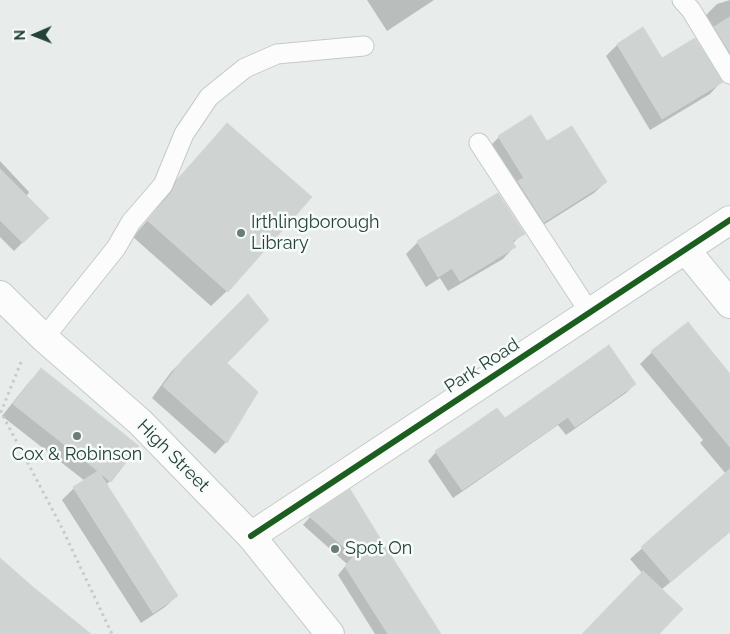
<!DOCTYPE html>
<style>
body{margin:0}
#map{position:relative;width:730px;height:634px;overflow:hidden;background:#e8edeb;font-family:Raleway,sans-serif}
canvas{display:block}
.north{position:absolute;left:10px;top:10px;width:50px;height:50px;-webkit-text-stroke:4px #f7fbf9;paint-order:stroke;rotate:269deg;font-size:14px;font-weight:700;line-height:20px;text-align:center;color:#24423a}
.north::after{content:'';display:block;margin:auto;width:18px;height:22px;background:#24423a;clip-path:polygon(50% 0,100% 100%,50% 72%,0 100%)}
</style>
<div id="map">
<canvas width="730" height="634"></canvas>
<div class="north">N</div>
</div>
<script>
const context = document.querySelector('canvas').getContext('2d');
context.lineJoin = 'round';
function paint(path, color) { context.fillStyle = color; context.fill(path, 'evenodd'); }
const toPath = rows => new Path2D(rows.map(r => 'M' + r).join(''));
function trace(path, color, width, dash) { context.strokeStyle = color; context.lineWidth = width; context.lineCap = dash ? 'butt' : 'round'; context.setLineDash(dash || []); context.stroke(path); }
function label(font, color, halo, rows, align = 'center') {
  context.font = font + ' Raleway,sans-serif'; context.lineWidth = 5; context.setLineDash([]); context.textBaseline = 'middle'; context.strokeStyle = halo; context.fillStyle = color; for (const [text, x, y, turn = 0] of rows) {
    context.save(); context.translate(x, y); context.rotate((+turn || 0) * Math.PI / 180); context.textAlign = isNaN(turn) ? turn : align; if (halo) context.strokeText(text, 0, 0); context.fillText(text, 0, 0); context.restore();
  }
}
paint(toPath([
 [367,0,434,0,387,31],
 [730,0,730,85,705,16,717,4],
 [617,45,661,59,721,82,710,94,650,130,606,56],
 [530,117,547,143,606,182,594,193,532,232,487,149,499,137],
 [227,124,227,291,211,306,133,237,156,210,162,196],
 [0,161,29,192,26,197,47,218,14,251,0,237],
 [523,233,512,244,514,247,503,259,448,291,440,278,426,287,406,254,418,242],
 [248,296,225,363,257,392,226,442,215,454,152,398,171,372],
 [687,324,730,376,730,532,661,590,657,634,584,634,642,573,630,559,726,474,700,443,703,440,640,364,652,352],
 [41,370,110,481,106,485,177,596,165,607,141,623,62,500,74,488,85,481,2,416,30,381],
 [635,384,626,393,566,435,558,425,453,498,428,461,436,452,504,420],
 [350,491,439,634,375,634,338,575,347,564,303,525,310,517]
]), '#0003');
const building = toPath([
 [730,17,730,52,714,27,730,17],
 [643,27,662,58,695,38,723,82,662,119,617,44,643,27],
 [531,115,547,141,572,126,607,182,544,222,518,181,524,178,498,136,531,115],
 [227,123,312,197,228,292,147,220,172,192,178,179,227,123],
 [0,169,49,218,23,243,0,220,0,169],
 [498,193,525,234,512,241,516,247,460,281,452,268,438,277,417,241,498,193],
 [248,294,269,320,227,363,258,392,227,443,163,386,183,359,248,294],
 [688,322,730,374,730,447,651,351,688,322],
 [609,345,636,384,575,427,568,417,462,490,435,451,497,408,505,418,609,345],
 [41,368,139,446,111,482,99,472,178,596,153,613,73,487,98,471,13,404,41,368],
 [730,469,730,531,671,582,641,547,730,469],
 [350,489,383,543,441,634,388,634,345,566,354,556,309,516,350,489],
 [0,558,33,587,91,634,0,634,0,558],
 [643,571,683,609,659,634,582,634,643,571]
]);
paint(building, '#cfd4d2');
trace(building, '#d1d6d4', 1);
const lane = toPath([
 [682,0,691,10,730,74],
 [479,143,590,313],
 [44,338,116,248,131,222,163,185,184,134,209,97,245,68,277,54,364,46]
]);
const street = toPath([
 [686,250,730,304],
 [251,536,730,220]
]);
const secondary = toPath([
 [0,295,44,338,140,422,251,536,330,634]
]);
trace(lane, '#c5cac8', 21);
trace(street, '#c5cac8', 30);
trace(secondary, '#c3cbc8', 30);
trace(toPath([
 [21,362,1,412,61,526,112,634]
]), '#c3ccca', 3, [2.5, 4]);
trace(lane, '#fcfcfc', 19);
trace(street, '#fcfcfc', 28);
trace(secondary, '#fcfcfc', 28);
trace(toPath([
 [251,536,730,220]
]), '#1b5e20', 6);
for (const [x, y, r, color] of [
 [241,233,5,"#697e78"],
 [77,436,5,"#697e78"],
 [335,549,5,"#697e78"]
]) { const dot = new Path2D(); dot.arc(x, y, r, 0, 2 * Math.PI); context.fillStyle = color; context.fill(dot); trace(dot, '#f7fbf9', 2); }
label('18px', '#24423a', '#f7fbf9', [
 ["Irthlingborough",251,223],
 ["Library",251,244],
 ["Cox & Robinson",77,455,"center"],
 ["Spot On",345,549]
], 'left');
label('18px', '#24423a', '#f7fbf9', [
 ["Park Road",482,366,-33],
 ["High Street",173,456,45]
]);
</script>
